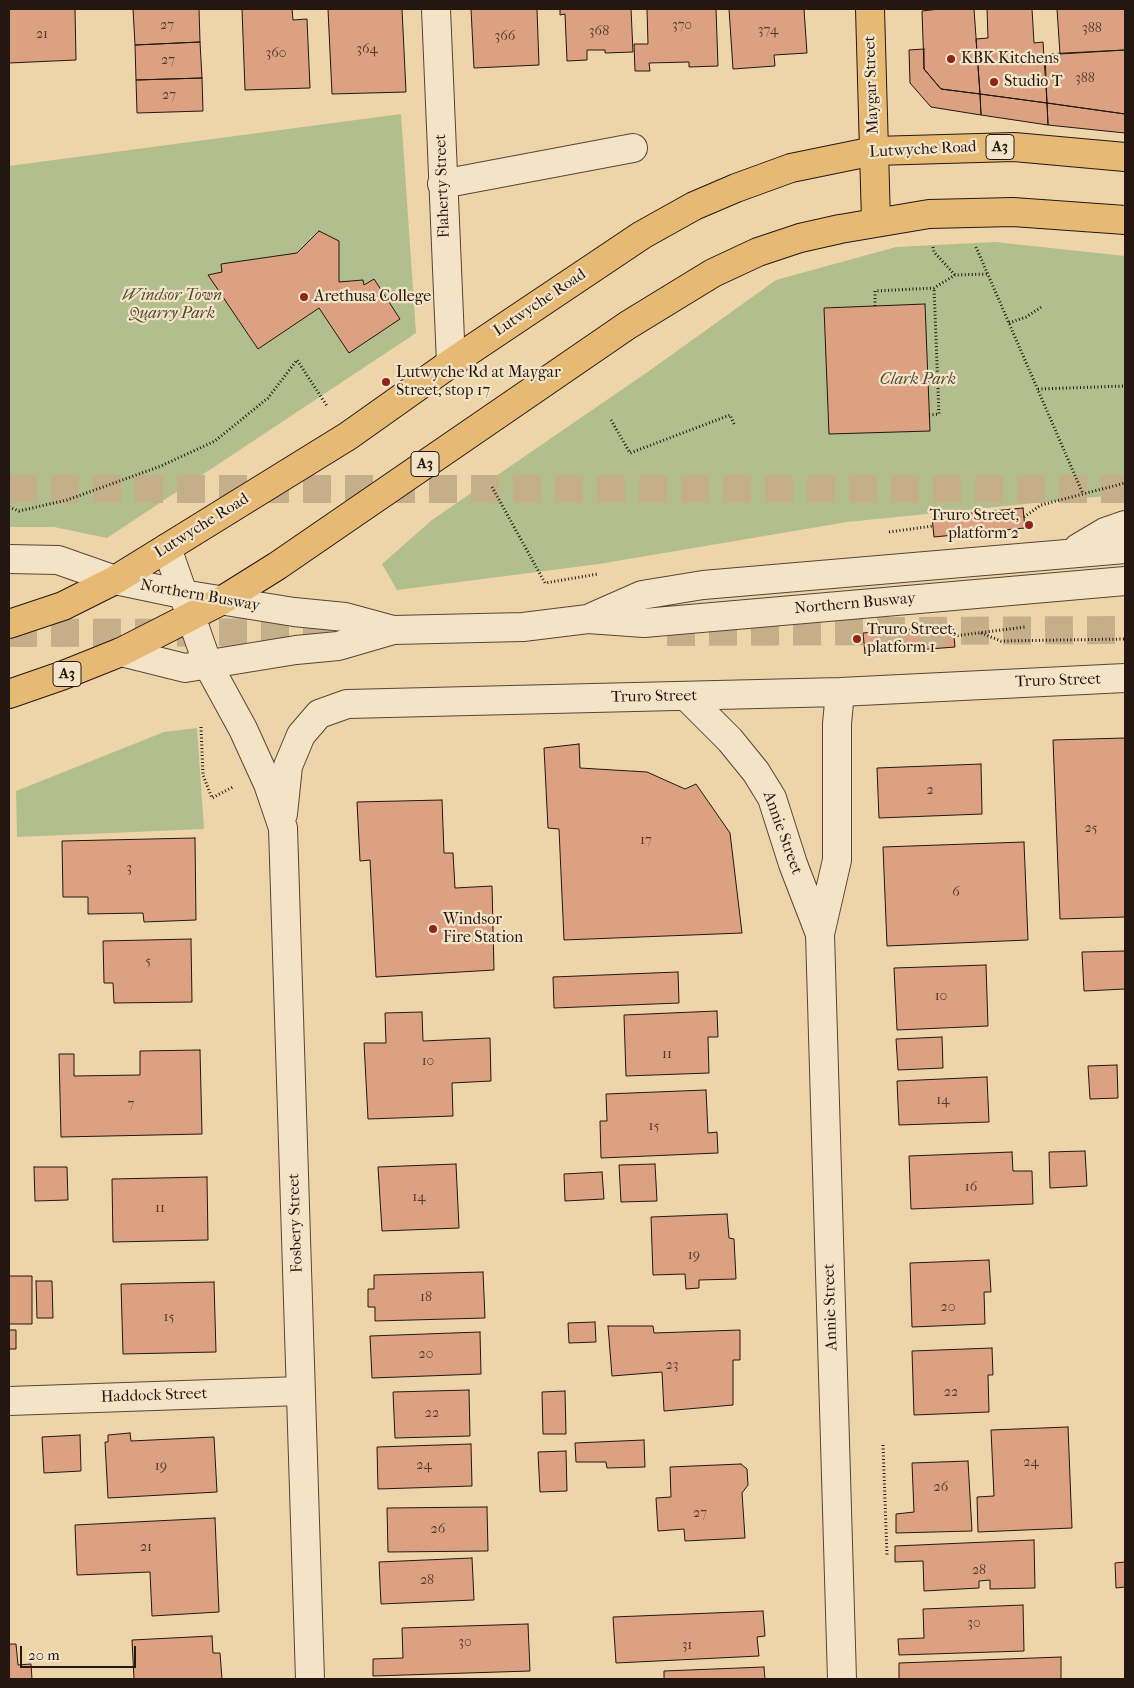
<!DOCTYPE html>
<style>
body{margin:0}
#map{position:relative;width:1134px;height:1688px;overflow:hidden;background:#edd5a9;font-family:"IM FELL French Canon",serif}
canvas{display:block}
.frame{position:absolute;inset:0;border:10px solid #241711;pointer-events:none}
.scale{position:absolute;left:20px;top:1646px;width:116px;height:22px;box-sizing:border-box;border:2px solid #241711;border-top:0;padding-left:6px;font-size:15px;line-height:18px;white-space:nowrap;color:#241711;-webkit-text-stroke:4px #f3e4c7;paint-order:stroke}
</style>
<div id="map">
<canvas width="1134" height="1688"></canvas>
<div class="frame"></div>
<div class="scale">20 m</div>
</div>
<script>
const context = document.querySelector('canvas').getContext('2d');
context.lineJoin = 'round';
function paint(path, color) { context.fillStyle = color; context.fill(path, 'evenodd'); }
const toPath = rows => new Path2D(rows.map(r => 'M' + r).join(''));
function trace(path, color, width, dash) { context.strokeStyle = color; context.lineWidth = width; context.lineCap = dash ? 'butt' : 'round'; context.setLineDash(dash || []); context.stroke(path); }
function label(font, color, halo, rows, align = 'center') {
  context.font = font + ' "IM FELL French Canon",serif'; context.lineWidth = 4.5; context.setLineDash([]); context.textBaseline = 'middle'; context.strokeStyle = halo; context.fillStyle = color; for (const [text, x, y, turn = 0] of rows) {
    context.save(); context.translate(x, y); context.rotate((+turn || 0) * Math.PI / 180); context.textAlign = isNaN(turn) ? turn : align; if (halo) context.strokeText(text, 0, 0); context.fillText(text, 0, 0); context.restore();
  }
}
paint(toPath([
 [401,114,416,333,107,538,54,527,9,527,9,166],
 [995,242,1125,256,1125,494,847,522,599,564,397,590,382,564,432,520,649,371,776,280,896,247],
 [197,728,204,829,17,837,16,791,164,732]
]), '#b2be8d');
const building = toPath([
 [9,9,75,9,76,60,9,63,9,9],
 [133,9,199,9,200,42,135,45,133,9],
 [242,9,292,9,293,20,307,19,310,88,245,90,242,9],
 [328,9,402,9,406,92,332,94,328,9],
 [471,9,537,9,539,65,474,68,471,9],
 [560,9,631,9,633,52,605,53,605,50,587,50,587,60,567,61,565,14,560,15,560,9],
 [647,9,716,9,718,66,689,67,689,62,649,63,650,71,635,71,634,44,648,44,647,9],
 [729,9,804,9,807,53,774,55,775,66,733,69,729,9],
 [940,9,974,9,980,94,941,89,924,69,922,11,940,9],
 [987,9,1032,9,1034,43,1043,42,1047,103,980,94,976,39,988,38,987,9],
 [1057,9,1125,9,1125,50,1060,54,1057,9],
 [200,42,202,78,136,80,135,45,200,42],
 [924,49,924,69,941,89,980,94,981,115,931,107,910,83,909,50,924,49],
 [1125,50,1125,114,1047,103,1045,54,1125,50],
 [202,78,203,111,137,113,136,80,202,78],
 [980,94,1047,103,1048,125,981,115,980,94],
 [1047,103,1125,114,1125,133,1048,125,1047,103],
 [319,231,339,241,339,282,363,280,364,285,374,279,400,319,349,353,319,308,258,349,208,275,222,272,221,264,297,253,319,231],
 [925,304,930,431,829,434,824,308,925,304],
 [1023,508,1025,528,934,537,932,517,1023,508],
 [953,626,955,647,865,654,863,633,953,626],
 [1125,738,1125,917,1060,919,1053,740,1125,738],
 [579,744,580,768,647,772,685,789,696,784,730,833,742,933,564,940,559,829,548,828,544,748,579,744],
 [981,764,982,814,879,818,877,768,981,764],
 [442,800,444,853,453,853,455,888,492,886,494,970,376,977,370,860,360,861,357,802,442,800],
 [195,838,196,920,144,922,143,913,88,914,88,897,63,897,62,841,195,838],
 [1024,842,1028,940,887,946,883,847,1024,842],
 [191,939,192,1002,114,1003,113,983,104,983,103,941,191,939],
 [1125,951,1125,989,1084,991,1082,952,1125,951],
 [986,965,988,1026,897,1030,894,968,986,965],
 [678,972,679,1003,554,1008,553,977,678,972],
 [717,1011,718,1037,708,1037,709,1073,626,1076,624,1015,717,1011],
 [422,1012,423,1041,490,1038,491,1081,452,1083,453,1116,368,1119,364,1043,386,1043,385,1013,422,1012],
 [942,1037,943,1068,898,1070,896,1039,942,1037],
 [200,1050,202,1134,61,1137,59,1054,74,1054,74,1076,140,1075,140,1051,200,1050],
 [1117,1065,1118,1098,1090,1099,1088,1066,1117,1065],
 [987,1077,989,1122,899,1125,897,1081,987,1077],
 [706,1090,708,1133,717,1132,718,1153,601,1158,600,1121,607,1121,606,1094,706,1090],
 [1085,1151,1087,1186,1050,1188,1049,1152,1085,1151],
 [1012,1152,1013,1171,1032,1171,1033,1204,911,1209,909,1156,1012,1152],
 [456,1164,459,1228,382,1231,378,1167,456,1164],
 [655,1164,657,1201,621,1202,619,1165,655,1164],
 [34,1167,67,1167,68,1200,35,1201,34,1167],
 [602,1172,604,1199,565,1201,564,1174,602,1172],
 [207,1177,208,1240,113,1242,112,1179,207,1177],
 [727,1214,729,1238,734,1239,736,1279,699,1280,699,1288,686,1289,685,1274,653,1275,651,1217,727,1214],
 [989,1260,991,1292,984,1292,985,1324,912,1327,910,1263,989,1260],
 [483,1272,485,1318,375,1321,375,1307,368,1307,368,1289,374,1289,374,1275,483,1272],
 [9,1276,32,1276,32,1324,9,1324,9,1276],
 [36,1281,52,1281,53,1318,37,1318,36,1281],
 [214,1282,216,1352,123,1354,121,1284,214,1282],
 [595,1322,596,1342,569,1343,568,1323,595,1322],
 [608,1326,653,1326,654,1333,740,1330,740,1360,733,1360,733,1405,664,1411,662,1372,612,1376,608,1326],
 [9,1330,16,1330,16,1349,9,1349,9,1330],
 [480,1332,481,1374,372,1378,370,1336,480,1332],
 [992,1348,993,1375,988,1375,989,1412,914,1415,912,1351,992,1348],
 [469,1390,470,1436,395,1438,393,1392,469,1390],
 [565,1391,566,1434,543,1434,542,1392,565,1391],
 [1068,1427,1072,1528,978,1532,977,1497,994,1496,991,1430,1068,1427],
 [130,1433,131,1441,214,1437,217,1492,108,1498,105,1442,108,1442,108,1435,130,1433],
 [80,1435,81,1471,44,1473,42,1437,80,1435],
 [644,1440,645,1467,607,1468,606,1462,576,1462,575,1443,644,1440],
 [471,1444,472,1486,378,1489,377,1447,471,1444],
 [566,1451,567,1491,540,1492,538,1452,566,1451],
 [968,1461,972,1531,896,1533,896,1514,914,1512,912,1463,968,1461],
 [741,1464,747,1469,748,1485,742,1493,745,1538,685,1541,684,1529,658,1531,656,1498,671,1497,670,1467,741,1464],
 [487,1507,488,1551,388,1552,387,1508,487,1507],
 [215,1518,219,1612,152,1616,150,1572,77,1575,75,1525,215,1518],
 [1034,1540,1035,1588,990,1589,990,1580,979,1581,979,1588,924,1591,923,1561,895,1562,895,1546,1034,1540],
 [472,1558,474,1600,381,1604,379,1562,472,1558],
 [1125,1562,1125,1587,1116,1588,1115,1563,1125,1562],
 [1023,1605,1024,1651,899,1655,898,1639,924,1638,923,1609,1023,1605],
 [763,1611,765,1636,757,1637,759,1656,616,1663,613,1617,763,1611],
 [528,1624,530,1671,373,1676,373,1659,403,1658,402,1628,528,1624],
 [212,1636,213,1653,220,1653,222,1679,134,1679,132,1640,212,1636],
 [9,1644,16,1644,18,1665,31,1664,32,1679,9,1679,9,1644],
 [1061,1657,1061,1679,899,1679,899,1663,1061,1657],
 [764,1667,765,1679,664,1679,664,1671,764,1667]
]);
paint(building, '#dba181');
trace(building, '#241711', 1);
trace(toPath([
 [9,489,1125,489],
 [667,632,1125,630],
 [9,633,371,632]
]), '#c5af8b', 28, [28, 14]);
const minor = toPath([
 [436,9,451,363],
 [442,184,633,148],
 [167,548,208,665,243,729,268,784,283,828,310,1679],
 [1078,548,1105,532,1125,525],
 [9,559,58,560,115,580,182,594,294,612,345,617,393,630],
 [592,617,642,595,703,585,1125,549],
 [121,652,185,668,296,650,338,646,393,630,523,627,588,619,644,623,1125,581],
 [840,692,837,724,837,860,820,934,842,1679],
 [687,697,730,740,756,772,772,798,793,864,820,934],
 [283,814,288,766,301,735,319,714,347,704,840,692,1125,678],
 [9,1401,300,1391]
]);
const major = toPath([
 [870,9,876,221]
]);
const highway = toPath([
 [9,624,63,606,115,580,348,436,451,363,642,235,694,206,736,188,791,168,874,151,1014,147,1125,157],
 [9,694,61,676,121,652,221,601,277,566,628,325,713,273,758,252,800,238,840,229,929,214,1013,212,1125,220]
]);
trace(minor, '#564637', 30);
trace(major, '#241711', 30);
trace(highway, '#241711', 30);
trace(toPath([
 [933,247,934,252,955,275],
 [976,247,1083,494],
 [875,306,875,291,934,288,955,275,988,274],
 [1009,323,1026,317,1043,306],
 [1038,389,1125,386],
 [929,415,939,414,934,288],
 [611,420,630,453,730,415,734,424],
 [492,487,545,583,598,574],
 [9,507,19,511,67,500,161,466,215,441,268,398,297,360,327,406],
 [1024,517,1041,505,1125,483],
 [889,532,933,526],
 [981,633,1001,641,1125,639],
 [954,636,1025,627],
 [201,727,203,775,212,798,233,787],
 [883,1445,887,1556]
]), '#241711', 3, [1, 2.5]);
trace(minor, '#f3e4c7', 28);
trace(major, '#e6ba74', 28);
trace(highway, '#e6ba74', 28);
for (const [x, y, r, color] of [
 [951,59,5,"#8f2418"],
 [994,82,5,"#8f2418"],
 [304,297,5,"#8f2418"],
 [386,382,5,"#8f2418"],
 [1029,525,5,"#8f2418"],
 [857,639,5,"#8f2418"],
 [433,929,5,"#8f2418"]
]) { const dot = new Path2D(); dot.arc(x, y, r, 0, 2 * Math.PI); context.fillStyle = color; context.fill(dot); trace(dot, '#f3e4c7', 2); }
label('14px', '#523a2d', null, [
 ["27",167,26],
 ["370",682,26],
 ["388",1092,29],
 ["374",768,31],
 ["368",599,32],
 ["21",42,35],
 ["366",505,37],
 ["364",367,50],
 ["360",276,54],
 ["27",168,61],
 ["388",1085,79],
 ["27",169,96],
 ["2",930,791],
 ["25",1091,829],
 ["17",646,841],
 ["3",129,869],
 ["6",956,893],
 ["5",148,962],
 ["10",941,997],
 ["11",667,1055],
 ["10",428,1062],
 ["14",943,1101],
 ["7",131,1105],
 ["15",654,1127],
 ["16",971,1188],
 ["14",419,1198],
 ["11",160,1209],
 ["19",694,1256],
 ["18",426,1298],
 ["20",948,1308],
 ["15",169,1318],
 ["20",426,1355],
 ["23",672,1366],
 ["22",951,1393],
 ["22",432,1414],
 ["24",1031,1463],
 ["24",424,1466],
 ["19",161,1467],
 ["26",941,1488],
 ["27",700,1514],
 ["26",438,1530],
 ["21",146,1548],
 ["28",979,1571],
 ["28",427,1581],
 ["30",974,1624],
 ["30",465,1643],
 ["31",687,1646]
]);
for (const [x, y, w] of [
 [1000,147,28],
 [425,464,28],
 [67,674,28]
]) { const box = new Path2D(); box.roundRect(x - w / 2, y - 12.5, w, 25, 4); context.fillStyle = '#f3e4c7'; context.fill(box); trace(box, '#241711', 1); }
label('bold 15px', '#241711', null, [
 ["A3",1000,147],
 ["A3",425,464],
 ["A3",67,674]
]);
label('16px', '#241711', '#f3e4c7', [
 ["KBK Kitchens",961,59],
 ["Studio T",1004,82],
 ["Arethusa College",314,297],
 ["Lutwyche Rd at Maygar",396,373],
 ["Street, stop 17",396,391],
 ["Truro Street,",1019,516,"right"],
 ["platform 2",1019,534,"right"],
 ["Truro Street,",867,630],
 ["platform 1",867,648],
 ["Windsor",443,920],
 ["Fire Station",443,938]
], 'left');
label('16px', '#241711', '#f3e4c7', [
 ["Maygar Street",872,85,-92],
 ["Lutwyche Road",923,150,-3],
 ["Flaherty Street",443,186,-92],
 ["Lutwyche Road",540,303,-34],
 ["Lutwyche Road",202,526,-32],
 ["Northern Busway",200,596,10],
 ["Northern Busway",855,604,-5],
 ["Truro Street",1058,681,-2],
 ["Truro Street",654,697,-1],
 ["Annie Street",782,833,70],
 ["Fosbery Street",296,1223,-92],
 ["Annie Street",831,1307,-92],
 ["Haddock Street",154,1396,-2]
]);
label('italic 16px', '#4f4936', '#f3e4c7', [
 ["Windsor Town",172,296],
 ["Quarry Park",172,314],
 ["Clark Park",918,380]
]);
</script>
